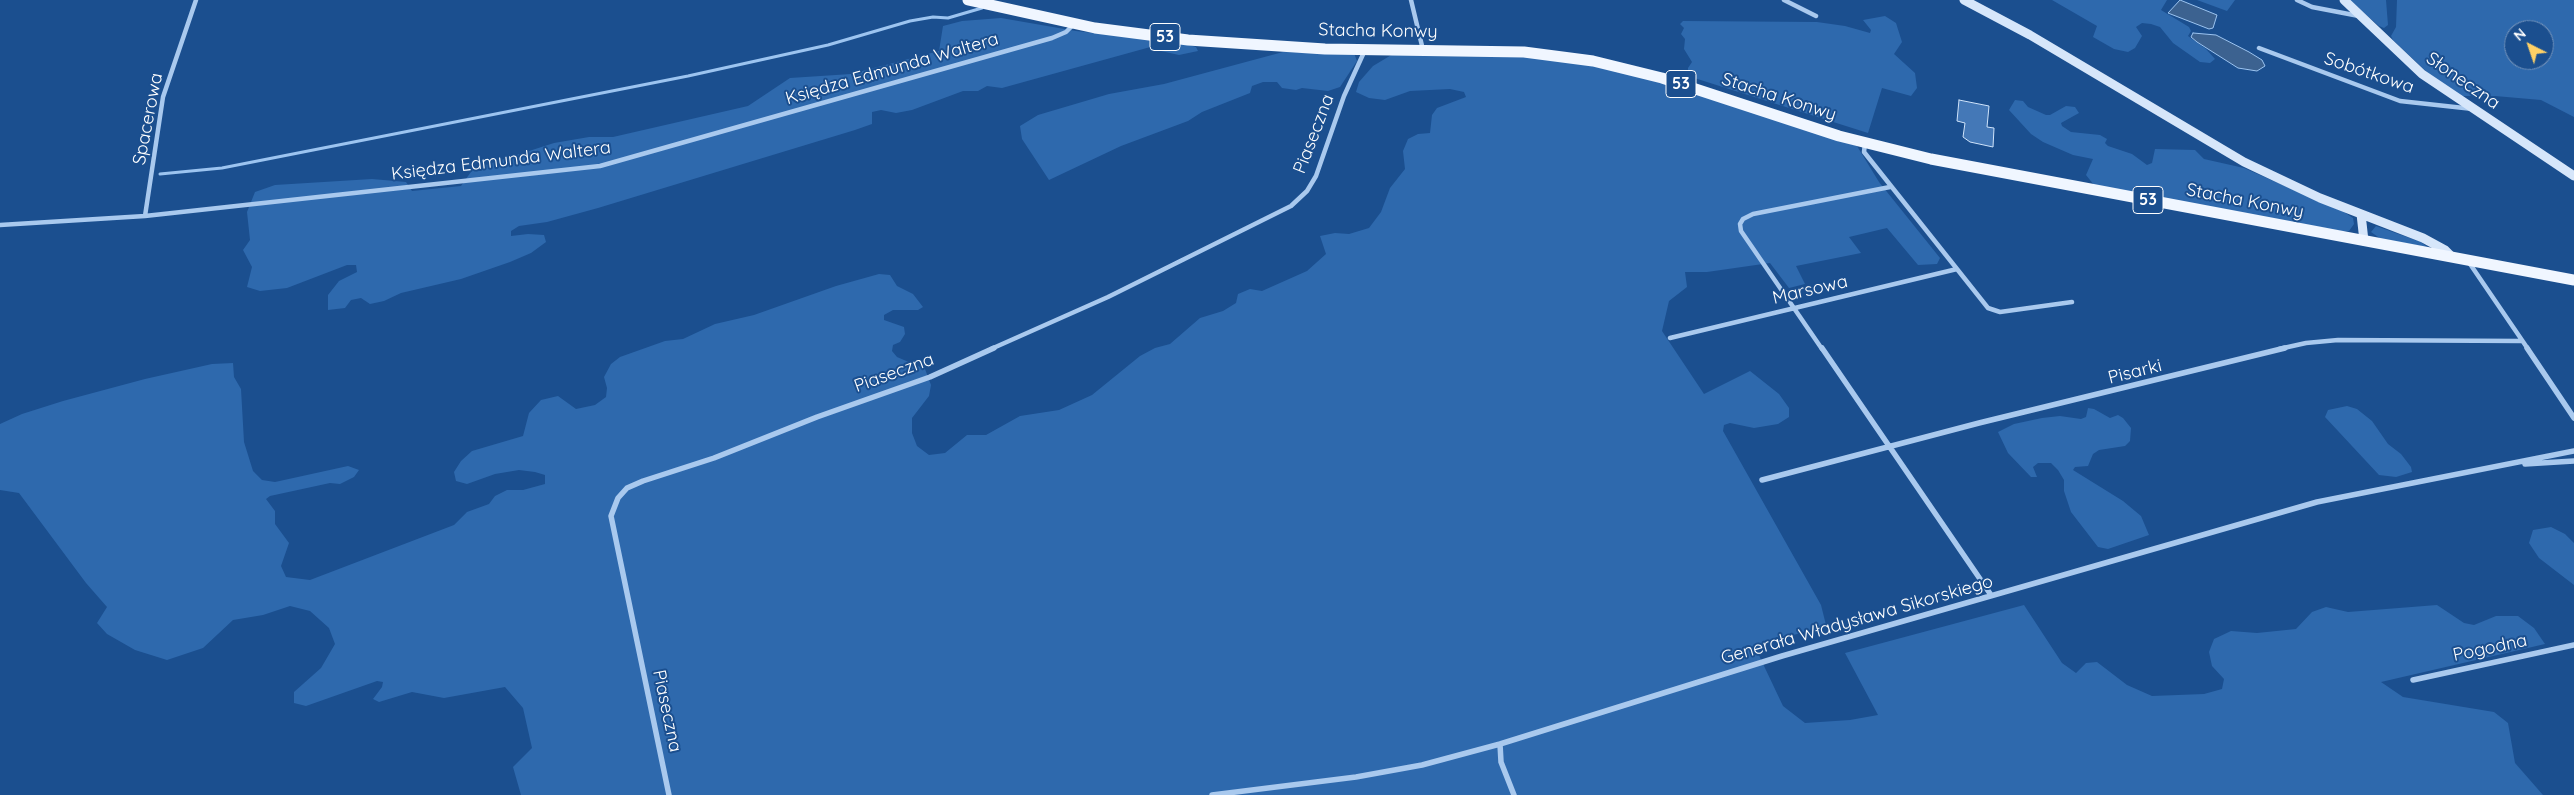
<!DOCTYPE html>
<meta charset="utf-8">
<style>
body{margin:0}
#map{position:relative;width:2574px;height:795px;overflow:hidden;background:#1b4f8f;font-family:Quicksand,sans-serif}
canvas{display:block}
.north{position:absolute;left:2504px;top:20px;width:50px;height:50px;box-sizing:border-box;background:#1b4f8f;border:1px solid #7695bc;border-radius:50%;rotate:319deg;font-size:14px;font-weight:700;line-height:20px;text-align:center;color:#fff}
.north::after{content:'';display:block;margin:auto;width:18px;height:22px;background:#ffd166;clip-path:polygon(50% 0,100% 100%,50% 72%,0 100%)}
</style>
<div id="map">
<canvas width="2574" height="795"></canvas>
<div class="north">N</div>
</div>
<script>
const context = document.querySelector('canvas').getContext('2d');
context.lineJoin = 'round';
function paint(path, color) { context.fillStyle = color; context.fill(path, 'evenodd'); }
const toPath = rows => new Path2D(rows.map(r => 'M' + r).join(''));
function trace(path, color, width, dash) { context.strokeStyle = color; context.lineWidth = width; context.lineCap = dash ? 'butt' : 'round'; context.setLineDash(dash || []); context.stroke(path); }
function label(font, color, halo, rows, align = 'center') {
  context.font = font + ' Quicksand,sans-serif'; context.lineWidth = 4; context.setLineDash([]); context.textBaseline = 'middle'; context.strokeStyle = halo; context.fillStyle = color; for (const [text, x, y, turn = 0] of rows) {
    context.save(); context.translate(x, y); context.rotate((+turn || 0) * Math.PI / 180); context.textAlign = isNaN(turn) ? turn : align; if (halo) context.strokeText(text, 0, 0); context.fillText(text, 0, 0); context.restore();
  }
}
paint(toPath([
 [2052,0,2167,0,2161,10,2189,27,2191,31,2188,36,2206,49,2215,59,2210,63,2200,62,2173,43,2160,27,2151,24,2142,23,2136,27,2142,36,2135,48,2128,52,2114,49,2093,37,2097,26],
 [2197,0,2235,0,2227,11],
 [2349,0,2386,0,2388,25,2384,28,2379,26],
 [2397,0,2574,0,2574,117,2541,100,2495,96,2460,96,2429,74,2393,40,2391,36,2396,27],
 [2514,30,2544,30,2544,60,2514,60],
 [1885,16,1896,23,1902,42,1894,54,1915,73,1917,88,1911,96,1882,88,1868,133,1688,76,1688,68,1692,62,1684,49,1685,39,1681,34,1684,28,1680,24,1683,21,1817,22,1845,26,1870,33,1871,30,1863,20],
 [1001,18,1076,31,1183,43,1196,47,1198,51,1179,55,1161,51,1154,46,1002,88,987,86,978,91,963,91,912,110,896,113,881,110,872,112,872,124,855,130,598,208,547,222,519,226,511,231,511,236,528,234,544,235,546,242,531,253,510,262,461,279,401,293,384,301,370,304,361,298,351,300,345,308,328,310,328,295,339,281,357,272,356,265,347,265,287,288,260,291,247,287,252,267,243,250,250,240,247,212,255,192,275,185,372,179,406,182,412,191,461,186,473,169,554,143,589,137,613,137,748,106,790,78,851,74,939,51,943,26,962,21],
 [1283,52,1354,53,1357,61,1340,87,1328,91,1302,88,1296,90,1282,88,1277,82,1263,82,1252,86,1250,93,1202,112,1188,121,1121,146,1049,180,1022,139,1020,126,1038,115,1109,94,1164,84],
 [1516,53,1572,60,1634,74,1857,146,1879,182,1940,258,1937,264,1918,265,1887,228,1849,237,1861,253,1796,266,1805,284,1789,288,1770,263,1707,272,1685,272,1687,287,1669,301,1662,331,1704,394,1750,371,1779,394,1789,408,1789,417,1778,424,1754,428,1730,423,1724,425,1723,431,1821,605,1826,625,1755,647,1783,706,1805,723,1850,720,1878,715,1845,653,2024,605,2062,663,2076,673,2086,663,2097,662,2127,685,2152,696,2204,694,2222,689,2224,679,2212,666,2209,652,2214,639,2231,631,2257,633,2296,629,2312,612,2326,607,2348,612,2437,605,2464,623,2474,625,2496,616,2518,616,2534,628,2545,644,2381,682,2403,697,2494,712,2508,723,2515,763,2543,795,521,795,513,767,532,748,523,708,505,687,444,698,412,692,379,702,373,699,382,687,383,682,377,681,306,706,294,703,294,692,321,668,335,644,329,628,310,611,290,606,263,615,233,620,203,648,167,660,135,650,107,634,97,623,107,607,86,583,19,493,0,490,0,424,22,414,63,401,145,379,212,364,233,363,234,377,241,389,244,442,253,471,262,480,275,482,348,466,359,470,354,477,340,484,330,483,270,496,266,499,275,511,275,524,289,543,281,566,286,577,310,580,454,525,467,512,489,504,495,496,507,490,523,490,545,484,545,475,535,472,519,470,495,474,467,484,456,481,454,472,461,461,472,451,523,436,529,413,541,400,558,396,576,409,595,405,606,397,607,388,604,377,611,364,620,357,665,341,683,339,715,324,754,315,836,286,879,274,890,275,897,286,913,294,923,307,918,310,893,310,884,315,884,320,904,327,905,334,900,342,893,345,892,351,897,357,925,369,931,385,929,396,912,418,912,433,917,446,929,455,945,453,967,435,986,435,1020,416,1059,410,1092,395,1140,356,1155,348,1170,344,1200,318,1223,311,1236,303,1238,294,1250,289,1262,291,1307,271,1326,254,1320,236,1335,233,1349,234,1369,228,1381,212,1390,188,1405,169,1403,151,1408,139,1418,134,1430,133,1432,115,1437,108,1466,97,1464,92,1450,89,1410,91,1385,100,1369,98,1356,92,1359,82,1373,66,1393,54],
 [2015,100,2023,101,2028,107,2046,115,2050,115,2066,106,2075,107,2079,113,2061,123,2062,126,2071,132,2100,135,2107,139,2105,143,2108,146,2132,154,2147,165,2152,163,2155,149,2195,150,2204,159,2244,168,2344,212,2353,218,2354,224,2349,231,2340,231,2094,185,2086,175,2093,159,2073,155,2043,142,2031,134,2009,110],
 [2376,226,2421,242,2427,247,2381,239,2371,232],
 [2347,406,2357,409,2372,421,2388,444,2401,454,2411,467,2412,472,2396,477,2379,475,2325,417,2328,410],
 [2088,408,2094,409,2110,418,2118,415,2123,418,2131,428,2130,441,2125,446,2099,450,2093,454,2088,466,2075,467,2073,470,2123,501,2141,516,2149,535,2108,549,2098,547,2071,512,2064,491,2064,480,2058,470,2051,463,2038,463,2033,467,2037,477,2031,477,2008,453,1998,432,2014,424,2042,418,2060,416,2081,419,2086,417],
 [2551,527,2565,534,2574,543,2574,585,2539,558,2529,543,2533,530]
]), '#2e69ad');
const water = toPath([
 [2180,0,2217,15,2213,28,2209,29,2168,13,2180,0],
 [2193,33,2216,35,2249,52,2262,60,2265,66,2257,71,2238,68,2197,42,2191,37,2193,33]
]);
paint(water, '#3c6290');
trace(water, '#9cc4f0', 1);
trace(toPath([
 [160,174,222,168,688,76,828,45,910,21,933,17,948,18,982,8]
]), '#9cc4f0', 3);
const building = toPath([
 [1959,100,1989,106,1987,127,1994,128,1993,147,1970,142,1963,137,1965,123,1957,121,1959,100]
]);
paint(building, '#4478b7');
trace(building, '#cfe3fa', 1);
trace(toPath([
 [1411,0,1423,50],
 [1784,0,1816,16],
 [2297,0,2312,7,2359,16],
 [2259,48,2400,101,2473,109],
 [1865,143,1864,152,1988,308,2000,312,2072,302],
 [145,216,163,97,196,0],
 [0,225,145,216,600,166,1052,38,1066,32,1074,24],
 [2468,261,2528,349],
 [1670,338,1957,269],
 [991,349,1108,297,1291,206,1307,191,1316,176,1344,96,1365,50],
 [1822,349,1741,231,1740,224,1743,219,1753,214,1890,187],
 [2279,349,2306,343,2338,340,2521,341]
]), '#a9c9ee', 4.5);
trace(toPath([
 [1822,348,1991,595],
 [2527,348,2574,418],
 [2525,464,2574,461],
 [1762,480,1979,423,2285,348],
 [2413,680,2574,645],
 [1500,744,1501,762,1514,795],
 [669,795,611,516,618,498,627,488,643,481,714,458,817,417,930,377,994,348],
 [1212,795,1356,777,1422,765,1500,744,1782,656,2317,502,2574,451]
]), '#a9c9ee', 5.5);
trace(toPath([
 [1964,0,2030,35,2244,162,2320,198,2423,238,2445,250,2452,257],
 [2344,0,2422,74,2574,176],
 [2361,214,2364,241]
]), '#d6e6fa', 9);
trace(toPath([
 [968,0,1095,28,1188,40,1325,49,1524,52,1593,61,1662,78,1839,136,1931,159,2574,280]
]), '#f0f6ff', 11);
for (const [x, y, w] of [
 [1165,37,30],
 [1681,84,30],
 [2148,200,30]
]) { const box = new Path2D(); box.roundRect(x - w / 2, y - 13.5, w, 27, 4); context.fillStyle = '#1b4f8f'; context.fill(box); trace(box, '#fff', 1); }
label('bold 16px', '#fff', null, [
 ["53",1165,37],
 ["53",1681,84],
 ["53",2148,200]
]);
label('18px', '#fff', '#1b4f8f', [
 ["Stacha Konwy",1378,31,1],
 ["Księdza Edmunda Waltera",892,69,-16],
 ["Sobótkowa",2369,73,19],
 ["Słoneczna",2463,81,35],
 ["Stacha Konwy",1779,97,18],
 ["Spacerowa",148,119,-79],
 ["Piaseczna",1314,134,-69],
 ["Księdza Edmunda Waltera",501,161,-7],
 ["Stacha Konwy",2245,201,11],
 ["Marsowa",1810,290,-13],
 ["Pisarki",2135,372,-14],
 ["Piaseczna",894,373,-20],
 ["Generała Władysława Sikorskiego",1857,620,-16],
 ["Pogodna",2490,648,-12],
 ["Piaseczna",667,711,78]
]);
</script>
